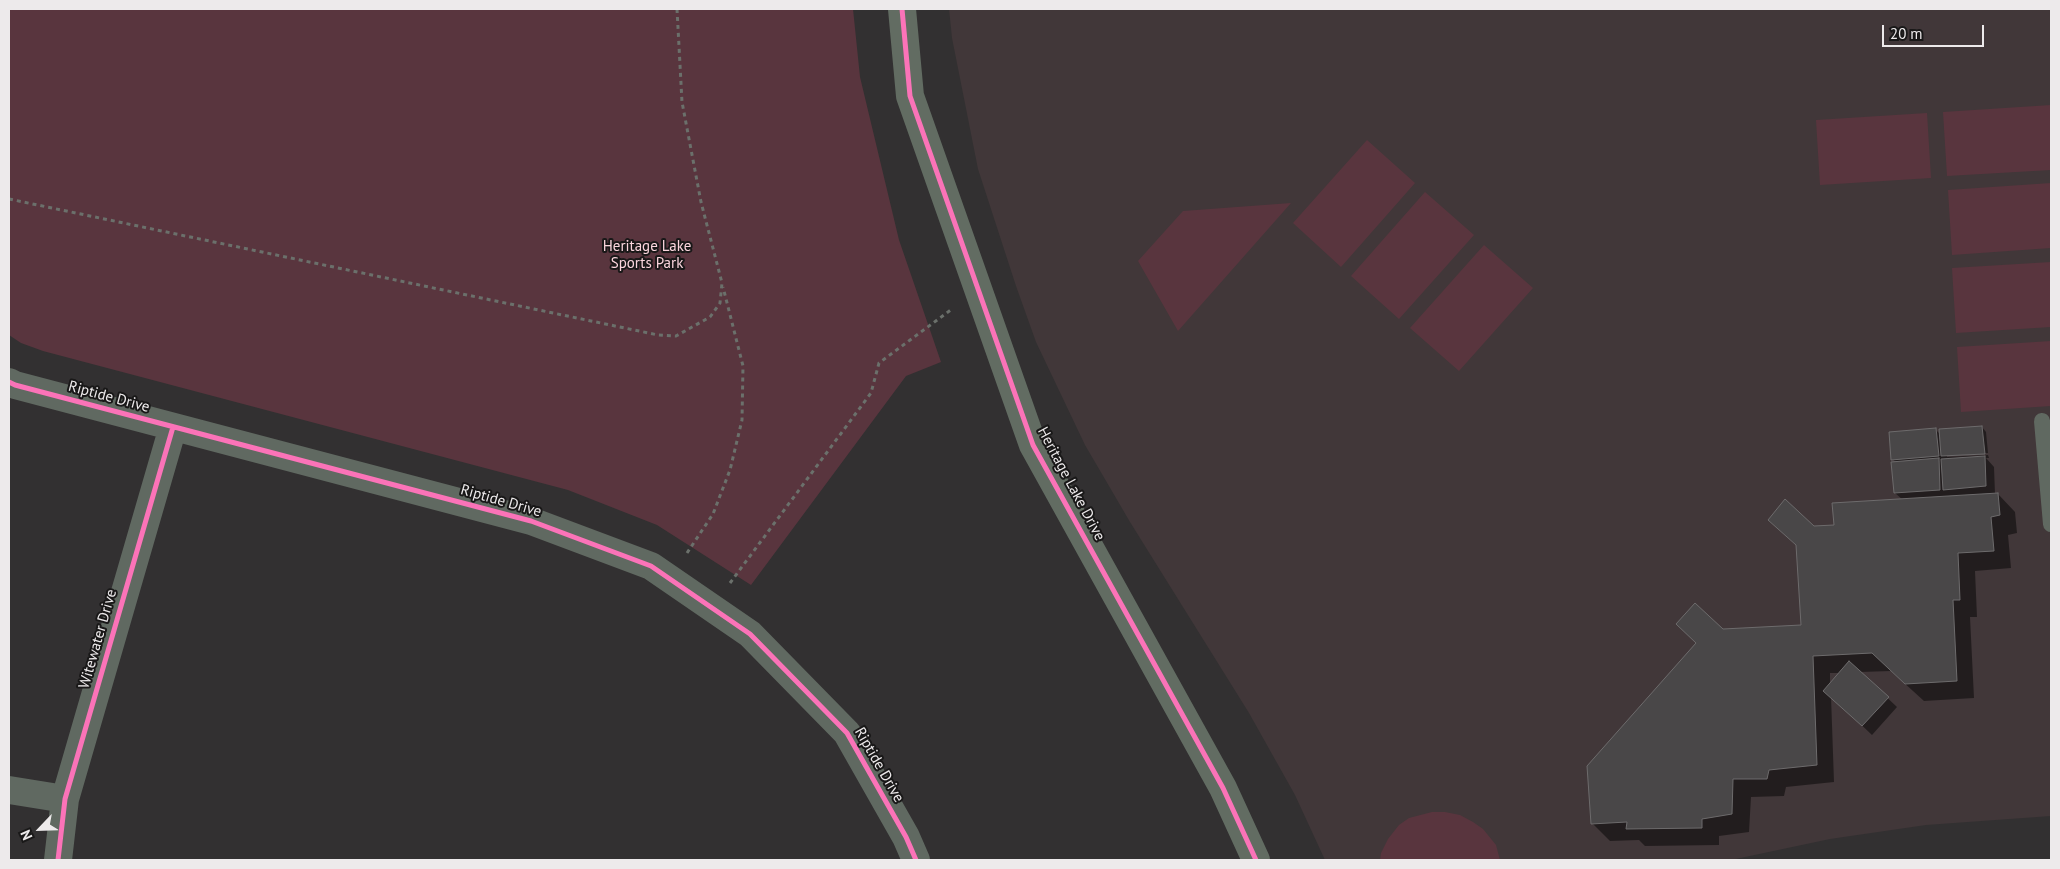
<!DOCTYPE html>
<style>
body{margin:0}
#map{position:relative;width:2060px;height:869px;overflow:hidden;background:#323031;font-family:"PT Sans",sans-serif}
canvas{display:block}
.frame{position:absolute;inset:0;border:10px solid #edeaeb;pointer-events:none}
.north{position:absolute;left:15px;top:804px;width:50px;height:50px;-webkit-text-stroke:4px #191818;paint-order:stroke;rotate:246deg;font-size:14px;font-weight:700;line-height:20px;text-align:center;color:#edeaeb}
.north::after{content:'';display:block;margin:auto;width:18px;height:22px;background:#edeaeb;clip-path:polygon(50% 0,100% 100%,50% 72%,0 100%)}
.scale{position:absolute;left:1882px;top:25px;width:102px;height:22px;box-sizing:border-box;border:2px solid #edeaeb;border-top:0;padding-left:6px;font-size:15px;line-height:18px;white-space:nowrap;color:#edeaeb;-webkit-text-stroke:4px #191818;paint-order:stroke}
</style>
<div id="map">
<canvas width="2060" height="869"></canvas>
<div class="frame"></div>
<div class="north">N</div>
<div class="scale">20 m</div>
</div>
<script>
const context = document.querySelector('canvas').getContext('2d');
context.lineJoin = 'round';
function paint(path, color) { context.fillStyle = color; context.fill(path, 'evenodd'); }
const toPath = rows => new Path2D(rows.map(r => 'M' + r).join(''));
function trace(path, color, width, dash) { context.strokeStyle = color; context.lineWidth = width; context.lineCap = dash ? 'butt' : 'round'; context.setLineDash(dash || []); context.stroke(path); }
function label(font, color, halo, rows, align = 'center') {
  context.font = font + ' "PT Sans",sans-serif'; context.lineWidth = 4; context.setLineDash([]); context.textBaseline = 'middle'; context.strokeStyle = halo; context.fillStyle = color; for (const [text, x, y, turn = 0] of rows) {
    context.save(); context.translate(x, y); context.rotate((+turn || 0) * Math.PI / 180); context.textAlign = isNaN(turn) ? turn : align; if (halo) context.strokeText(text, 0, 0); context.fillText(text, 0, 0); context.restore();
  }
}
paint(toPath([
 [949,9,2051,9,2051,816,1926,825,1830,839,1731,860,1325,860,1295,795,1249,713,1130,522,1085,445,1036,342,1016,286,978,169,952,38]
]), '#413739');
paint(toPath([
 [9,9,853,9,860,77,899,240,941,362,906,376,751,585,657,525,568,490,43,351,21,343,9,335],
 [2051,105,2051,170,1947,176,1943,112],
 [1927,113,1931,178,1820,185,1816,120],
 [1367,140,1415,183,1341,267,1293,223],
 [2051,183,2051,248,1952,255,1948,190],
 [1425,192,1474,235,1399,319,1351,276],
 [1291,203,1178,331,1138,261,1183,211],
 [1484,245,1533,288,1459,371,1410,328],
 [2051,262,2051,327,1956,333,1952,268],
 [2051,341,2051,406,1961,412,1957,347],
 [1432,812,1445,812,1460,815,1473,822,1483,829,1496,845,1500,860,1380,860,1381,853,1388,839,1399,825,1409,818]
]), '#59353e');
paint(toPath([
 [1982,427,1986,432,1988,453,1947,455,1947,457,1988,455,1989,458,1986,458,1994,467,1995,494,1998,494,2015,512,2017,533,2008,535,2011,568,1975,571,1977,617,1970,617,1974,698,1924,701,1891,671,1860,672,1897,707,1872,735,1831,696,1834,782,1786,787,1784,796,1751,797,1749,832,1719,836,1719,845,1645,846,1639,840,1610,841,1592,823,1697,643,1722,630,1803,626,1798,547,1769,520,1813,527,1835,526,1903,500,1895,493,1896,462,1892,459,1935,429,1940,434],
 [1830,673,1840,673,1830,684]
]), '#0007');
const building = toPath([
 [1982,426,1985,454,1941,456,1939,429,1982,426],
 [1936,428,1939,456,1891,460,1889,432,1936,428],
 [1985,456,1986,486,1943,490,1941,459,1985,456],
 [1939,458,1940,490,1894,493,1891,462,1939,458],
 [1998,493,2000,515,1991,517,1994,551,1958,553,1960,600,1953,600,1957,681,1905,684,1872,653,1813,656,1817,765,1769,770,1767,779,1733,779,1732,814,1702,819,1702,828,1626,829,1627,822,1591,824,1587,766,1696,643,1676,624,1695,603,1723,629,1801,625,1796,545,1768,520,1785,499,1814,526,1834,525,1832,503,1998,493],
 [1849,661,1889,697,1862,726,1823,691,1849,661]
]);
paint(building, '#494748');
trace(building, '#6d6b6c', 1);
trace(toPath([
 [9,199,658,335,676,336,710,317,720,303,722,283,701,202,682,102,677,9],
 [687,553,713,514,730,470,742,420,743,366,723,287],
 [730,583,871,393,879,363,952,309]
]), '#6b706b', 3, [4, 4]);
trace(toPath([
 [2042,421,2051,524]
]), '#606961', 16);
trace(toPath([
 [9,382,15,385,531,521,651,566,750,634,847,733,906,837,916,860],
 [9,790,65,799],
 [58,860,65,799,173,427]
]), '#606961', 28);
trace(toPath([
 [902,9,910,96,1033,445,1223,788,1256,860]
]), '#626c62', 28);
trace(toPath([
 [902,9,910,96,1033,445,1223,788,1256,860],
 [9,382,15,385,531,521,651,566,750,634,847,733,906,837,916,860],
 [58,860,65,799,173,427]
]), '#fb73b8', 5);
label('15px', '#fbd5dd', '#191818', [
 ["Heritage Lake",647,247],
 ["Sports Park",647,264]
]);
label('15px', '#edeaeb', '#191818', [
 ["Riptide Drive",109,397,15],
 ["Heritage Lake Drive",1071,484,62],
 ["Riptide Drive",501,501,16],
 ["Witewater Drive",98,639,-74],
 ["Riptide Drive",879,765,60]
]);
</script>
